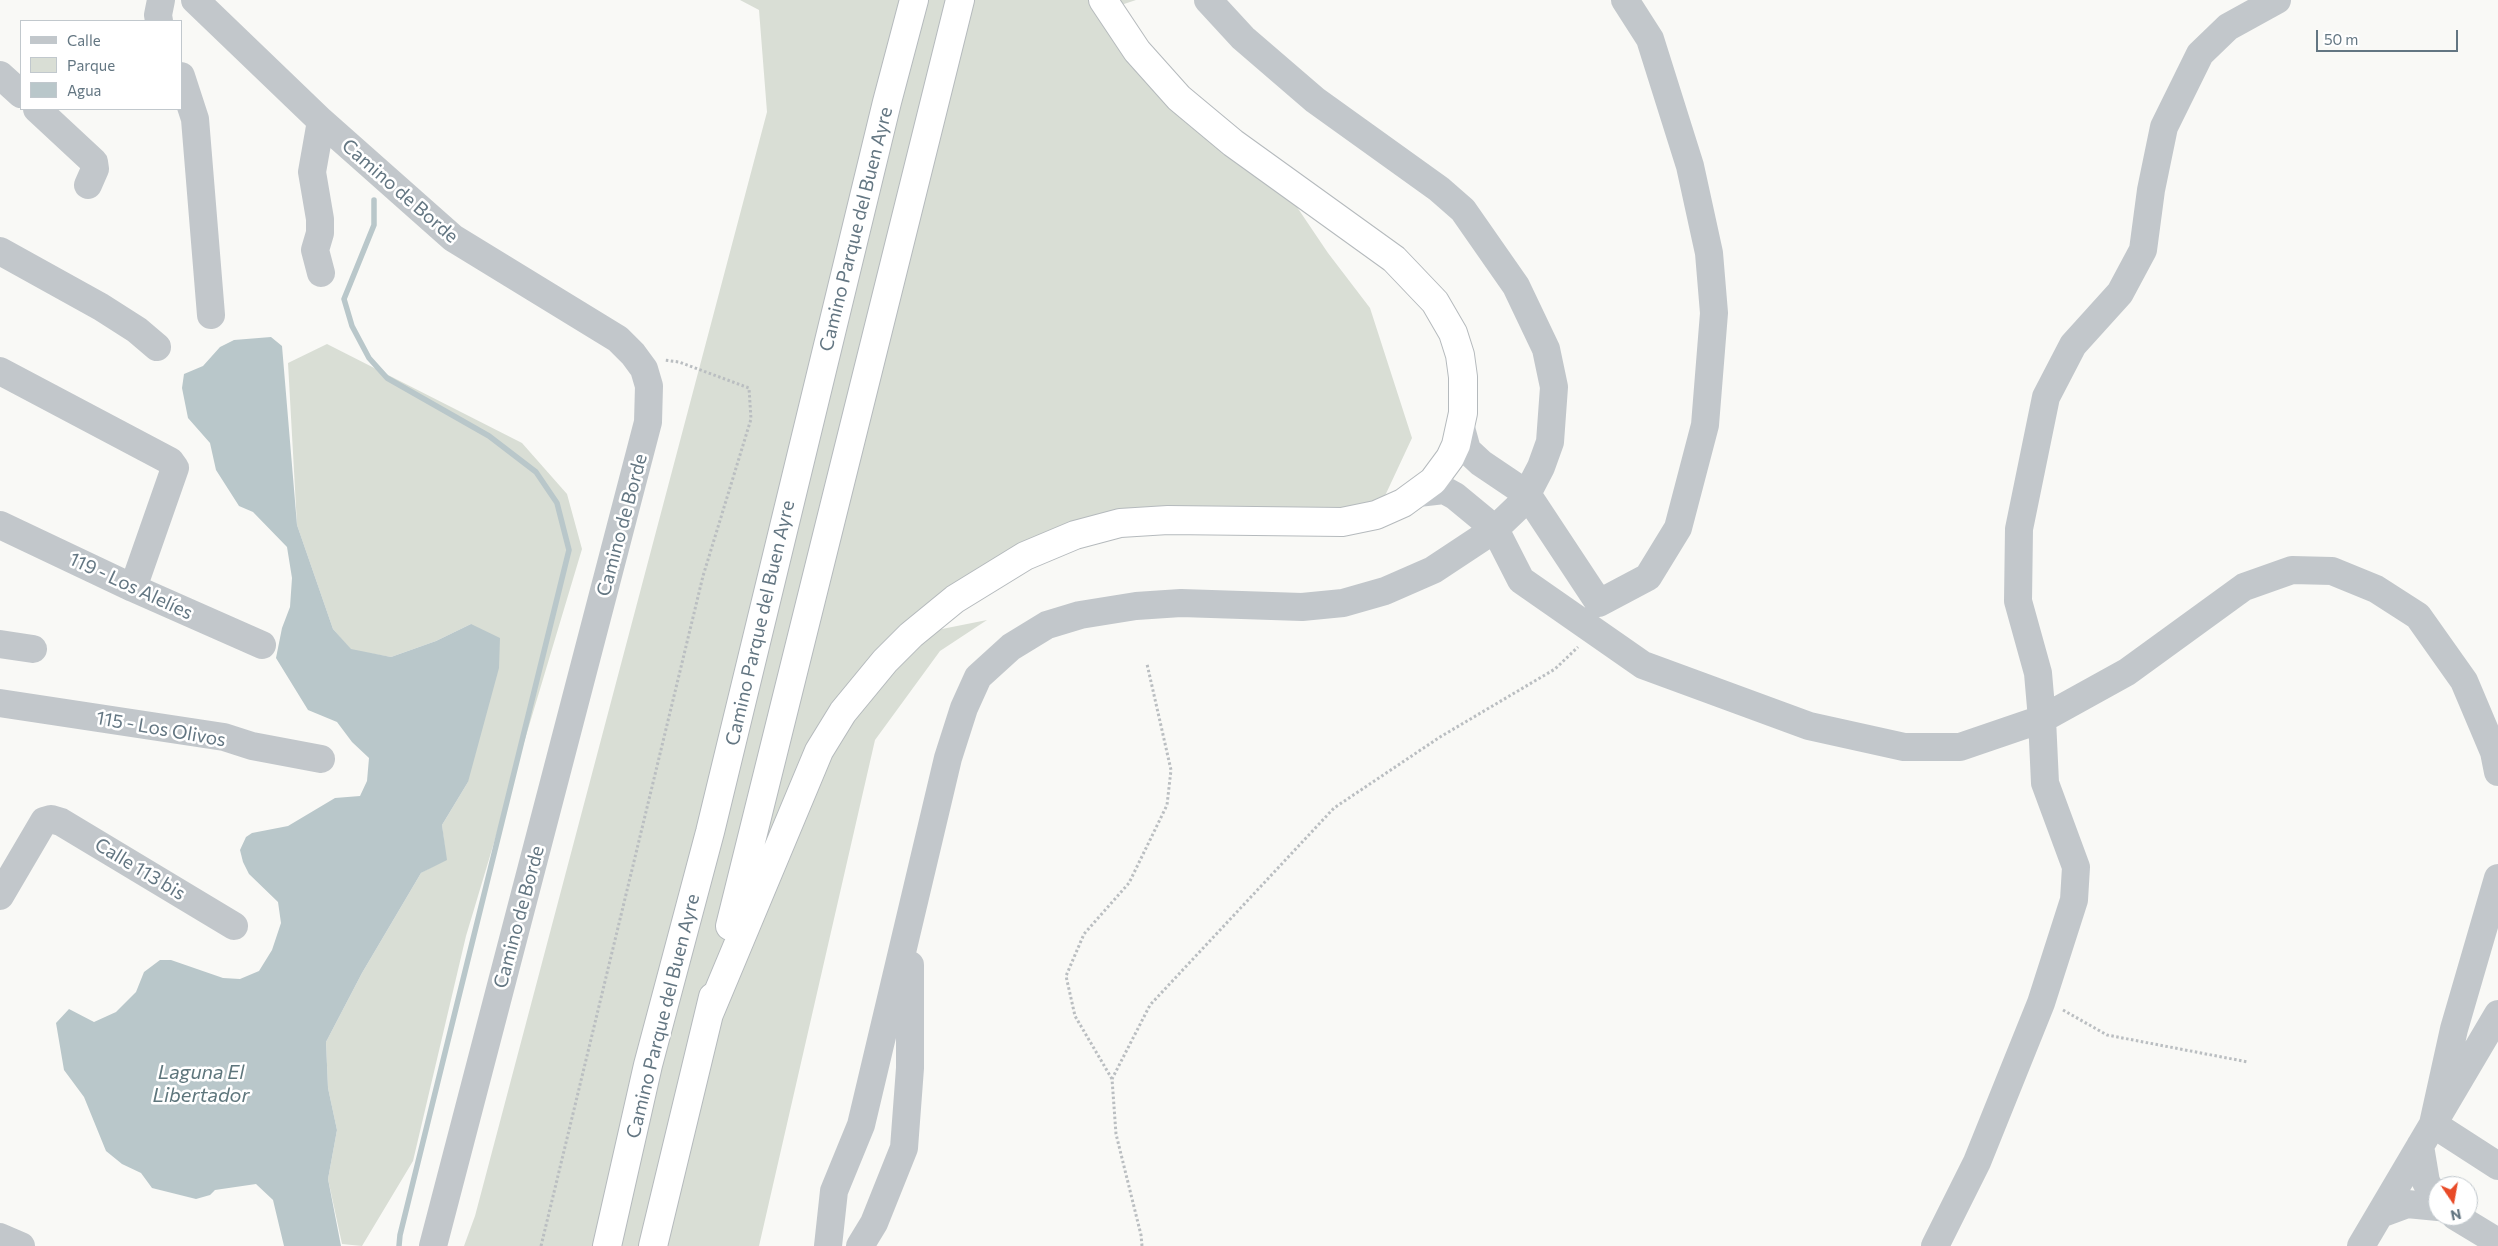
<!DOCTYPE html>
<meta charset="utf-8">
<style>
body{margin:0}
#map{position:relative;width:2498px;height:1246px;overflow:hidden;background:#f9f9f6;font-family:Commissioner,sans-serif}
canvas{display:block}
.legend{position:absolute;left:20px;top:20px;width:162px;height:90px;box-sizing:border-box;background:#fff;border:1px solid #c1c8cd;margin:0;padding:6px 9px;list-style:none;font-size:15px;color:#637682}
.legend li{display:flex;align-items:center;gap:10px;height:25px}
.legend b{width:25px;border:1px solid #c1c8cd}
.north{position:absolute;left:2428px;top:1176px;width:50px;height:50px;box-sizing:border-box;background:#fff;border:1px solid #c1c8cd;border-radius:50%;rotate:168deg;font-size:14px;font-weight:700;line-height:20px;text-align:center;color:#637682}
.north::after{content:'';display:block;margin:auto;width:18px;height:22px;background:#e84a27;clip-path:polygon(50% 0,100% 100%,50% 72%,0 100%)}
.scale{position:absolute;left:2316px;top:30px;width:142px;height:22px;box-sizing:border-box;border:2px solid #637682;border-top:0;padding-left:6px;font-size:15px;line-height:18px;white-space:nowrap;color:#637682;-webkit-text-stroke:4px #fff;paint-order:stroke}
</style>
<div id="map">
<canvas width="2498" height="1246"></canvas>
<ul class="legend">
<li><b style="height:6px;background:#c2c7cb"></b>Calle</li>
<li><b style="height:14px;background:#d9ded5"></b>Parque</li>
<li><b style="height:14px;background:#b9c7ca"></b>Agua</li>
</ul>
<div class="north">N</div>
<div class="scale">50 m</div>
</div>
<script>
const context = document.querySelector('canvas').getContext('2d');
context.lineJoin = 'round';
function paint(path, color) { context.fillStyle = color; context.fill(path, 'evenodd'); }
const toPath = rows => new Path2D(rows.map(r => 'M' + r).join(''));
function trace(path, color, width, dash) { context.strokeStyle = color; context.lineWidth = width; context.lineCap = dash ? 'butt' : 'round'; context.setLineDash(dash || []); context.stroke(path); }
function label(font, color, halo, rows, align = 'center') {
  context.font = font + ' Commissioner,sans-serif'; context.lineWidth = 5; context.setLineDash([]); context.textBaseline = 'middle'; context.strokeStyle = halo; context.fillStyle = color; for (const [text, x, y, turn = 0] of rows) {
    context.save(); context.translate(x, y); context.rotate((+turn || 0) * Math.PI / 180); context.textAlign = isNaN(turn) ? turn : align; if (halo) context.strokeText(text, 0, 0); context.fillText(text, 0, 0); context.restore();
  }
}
paint(toPath([
 [740,0,1136,0,1109,9,1276,176,1328,253,1370,308,1412,438,1376,515,1099,528,912,635,987,620,940,651,875,740,759,1246,464,1246,475,1216,767,112,759,10],
 [327,344,522,443,567,494,582,549,466,936,413,1161,362,1246,342,1244,328,1179,337,1130,328,1088,326,1042,362,973,421,873,446,859,442,825,468,782,471,624,436,641,391,657,351,650,333,629,297,525,288,363]
]), '#d9ded5');
paint(toPath([
 [271,337,282,346,297,525,333,629,351,649,391,657,436,641,471,624,500,638,499,668,468,782,442,825,447,860,421,873,362,973,326,1042,328,1088,337,1130,328,1179,341,1246,284,1246,273,1200,256,1184,215,1190,210,1195,196,1199,152,1188,141,1173,122,1164,106,1151,84,1097,64,1070,56,1023,69,1009,94,1022,116,1012,136,992,144,972,160,960,171,960,223,978,240,979,259,971,272,950,281,923,278,902,249,874,243,862,240,850,246,837,252,833,288,826,335,798,360,796,367,781,369,758,352,742,337,722,308,710,276,658,282,628,290,607,292,578,287,547,253,512,239,506,216,470,210,443,188,418,182,388,184,374,203,366,220,347,234,340]
]), '#b9c7ca');
trace(toPath([
 [374,200,374,225,344,299,352,326,369,358,387,378,489,436,536,472,557,503,569,550,400,1235,399,1246]
]), '#b9c7ca', 5.5);
const highway = toPath([
 [730,926,960,0],
 [709,1014,819,751,843,712,885,661,911,635,955,599,1025,556,1075,535,1120,523,1168,520,1342,522,1376,515,1403,503,1433,481,1450,458,1456,445,1463,413,1463,377,1460,355,1453,333,1435,302,1394,259,1233,143,1179,98,1137,51,1103,0],
 [607,1246,648,1065,710,832,887,102,914,0],
 [653,1246,713,997]
]);
trace(highway, '#b5babd', 30);
trace(toPath([
 [2063,1010,2107,1035,2248,1062],
 [1112,1079,1075,1016,1066,976,1084,934,1129,883,1167,805,1171,770,1147,664],
 [541,1246,703,576,751,419,749,388,679,362,664,360],
 [1142,1246,1141,1235,1116,1134,1112,1079,1150,1005,1334,808,1440,737,1555,669,1578,647]
]), '#babec1', 3, [2.5, 2.5]);
trace(toPath([
 [195,0,321,121,453,238,618,339,633,354,644,369,649,386,648,422,433,1246],
 [159,21,158,15,161,0],
 [0,75,21,94],
 [181,76,195,119,211,315],
 [37,109,94,162,95,169,88,185],
 [321,121,312,172,320,219,320,233,315,250,321,273],
 [0,251,101,307,137,330,157,347],
 [0,371,170,461,175,468,133,588],
 [1461,428,1467,450,1481,463,1527,494,1599,603,1648,577,1678,528,1705,425,1714,313,1709,253,1690,166,1650,39,1625,0],
 [1418,493,1444,490,1455,496,1495,529,1521,580,1643,665,1809,726,1904,747,1960,747,2042,719,2127,672,2244,587,2292,570,2332,571,2376,589,2418,616,2464,681,2494,752,2498,772],
 [0,525,133,588,262,645],
 [0,644,33,649],
 [0,703,224,737,252,746,321,759],
 [2498,878,2454,1029,2433,1124,2498,1166],
 [0,896,44,821,51,819,61,822,234,926],
 [2420,1146,2426,1182,2438,1202],
 [2380,1214,2407,1204,2438,1207],
 [2455,1216,2498,1242],
 [0,1237,21,1246],
 [828,1246,834,1191,861,1125,948,758,964,708,978,677,1011,647,1047,625,1080,615,1136,606,1181,603,1302,607,1343,603,1385,591,1433,570,1495,529,1519,506,1527,494,1541,467,1550,442,1554,387,1546,349,1516,286,1463,210,1439,189,1315,100,1243,38,1208,0],
 [860,1246,874,1223,904,1148,910,1068,910,965],
 [1935,1246,1977,1162,2041,1003,2074,900,2076,867,2045,783,2042,719,2038,673,2018,601,2019,529,2046,397,2073,345,2120,293,2143,250,2151,190,2164,127,2200,54,2228,27,2277,0],
 [2361,1246,2498,1014]
]), '#c2c7cb', 28);
trace(highway, '#fff', 28);
label('19px', '#637682', '#fff', [
 ["Camino de Borde",400,191,41],
 ["Camino Parque del Buen Ayre",856,229,-76],
 ["Camino de Borde",622,525,-75],
 ["119 - Los Alelíes",131,586,25],
 ["Camino Parque del Buen Ayre",760,623,-77],
 ["115 - Los Olivos",161,729,10],
 ["Calle 113 bis",140,869,31],
 ["Camino de Borde",519,917,-75],
 ["Camino Parque del Buen Ayre",663,1016,-76]
]);
label('italic 20px', '#5e767c', '#fff', [
 ["Laguna El",201,1072],
 ["Libertador",201,1095]
]);
</script>
